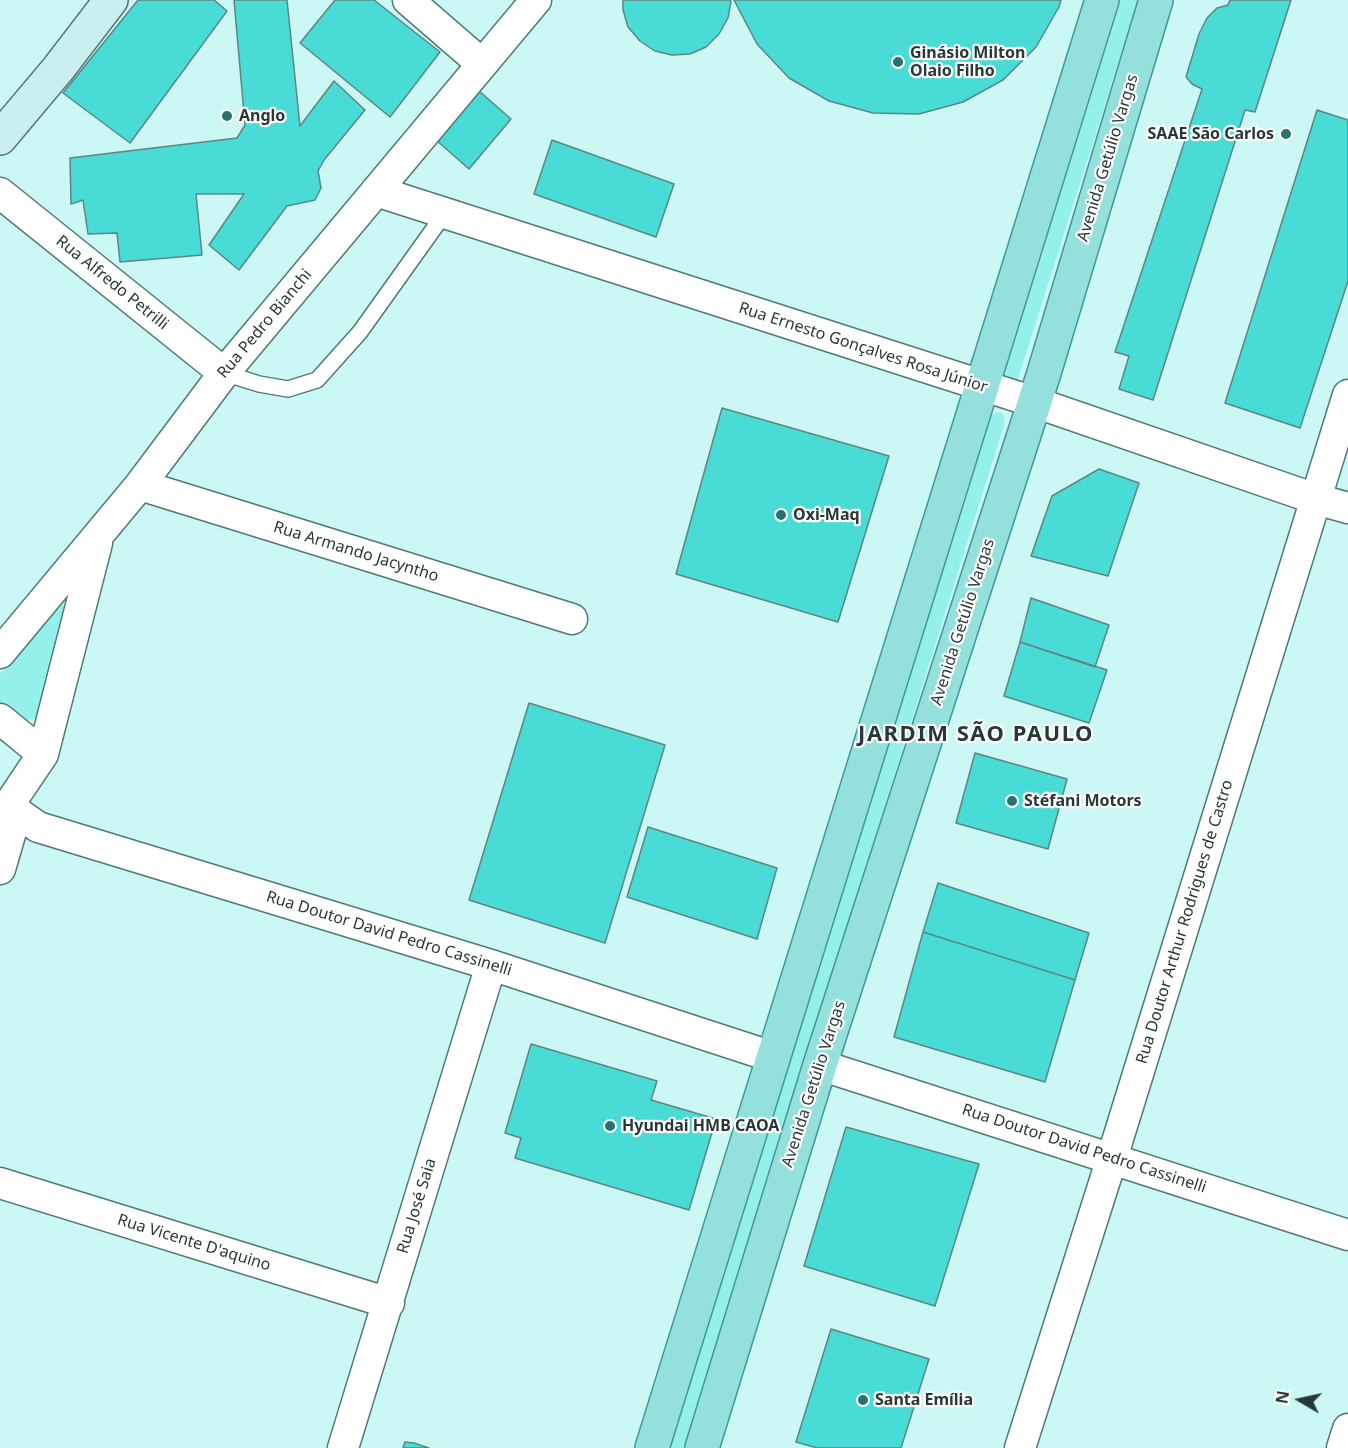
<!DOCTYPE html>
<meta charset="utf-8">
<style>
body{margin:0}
#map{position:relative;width:1348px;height:1448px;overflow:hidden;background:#cbf8f4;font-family:"Noto Sans",sans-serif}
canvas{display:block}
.north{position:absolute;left:1270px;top:1370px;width:60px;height:60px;-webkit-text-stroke:4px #fff;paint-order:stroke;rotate:279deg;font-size:16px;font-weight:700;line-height:24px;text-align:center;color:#273837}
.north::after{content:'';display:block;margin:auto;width:21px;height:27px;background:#273837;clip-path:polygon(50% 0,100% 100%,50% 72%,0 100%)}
</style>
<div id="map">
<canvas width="1348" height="1448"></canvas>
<div class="north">N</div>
</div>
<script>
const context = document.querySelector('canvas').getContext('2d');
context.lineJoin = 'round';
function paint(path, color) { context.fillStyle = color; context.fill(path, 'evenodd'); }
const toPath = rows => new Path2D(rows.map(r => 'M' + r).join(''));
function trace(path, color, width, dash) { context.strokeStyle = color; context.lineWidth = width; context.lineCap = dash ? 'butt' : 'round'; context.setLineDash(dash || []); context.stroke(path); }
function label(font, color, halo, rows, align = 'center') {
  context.font = font + ' "Noto Sans",sans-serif'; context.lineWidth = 4.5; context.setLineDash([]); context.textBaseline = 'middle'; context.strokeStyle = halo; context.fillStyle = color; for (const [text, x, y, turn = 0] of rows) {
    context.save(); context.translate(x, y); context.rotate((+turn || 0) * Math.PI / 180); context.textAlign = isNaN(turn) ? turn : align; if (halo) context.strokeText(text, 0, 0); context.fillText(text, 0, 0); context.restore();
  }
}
paint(toPath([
 [1121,0,1138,0,1018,379,1009,383,1004,378,1004,371],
 [1000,412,1005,417,1004,425,684,1448,667,1448,987,421,993,414],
 [60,605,70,606,38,715,35,719,23,720,0,704,0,674]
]), '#94f0ea');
const building = toPath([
 [138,0,214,0,227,11,130,143,63,93,138,0],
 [234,0,287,0,300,126,334,81,365,110,324,160,318,171,321,188,315,200,287,206,239,270,209,245,244,194,196,194,202,255,120,262,117,233,88,234,83,200,71,204,70,158,237,138,245,125,234,0],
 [335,0,374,0,440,52,390,117,300,43,335,0],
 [623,0,730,0,731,1,728,18,719,34,706,47,690,54,672,55,655,51,640,41,628,27,623,10,623,0],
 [734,0,1061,0,1059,7,1036,47,1003,80,963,102,919,114,873,113,829,101,789,78,757,44,734,0],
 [1230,0,1291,0,1255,112,1245,110,1153,400,1119,389,1129,356,1115,352,1202,89,1192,84,1186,77,1199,34,1207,18,1217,8,1228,5,1230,0],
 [478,90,511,119,469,169,436,140,478,90],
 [1317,110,1348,120,1348,281,1300,428,1225,403,1317,110],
 [552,140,674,184,656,237,534,194,552,140],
 [722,408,889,456,838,622,676,574,722,408],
 [1099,469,1139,483,1108,576,1031,556,1052,496,1099,469],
 [1031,598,1109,625,1095,667,1020,642,1031,598],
 [1020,642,1107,670,1089,723,1004,696,1020,642],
 [529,703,665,745,605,943,469,900,529,703],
 [975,753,1067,779,1048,849,956,823,975,753],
 [648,827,777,868,757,939,627,897,648,827],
 [938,883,1089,933,1075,980,923,932,938,883],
 [923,932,1075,980,1045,1082,894,1037,923,932],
 [531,1044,657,1081,651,1100,716,1119,689,1210,515,1158,521,1138,505,1133,531,1044],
 [846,1127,979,1164,935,1306,804,1266,846,1127],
 [831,1329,929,1359,901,1448,817,1448,796,1442,831,1329],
 [405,1442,414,1443,429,1448,403,1448,405,1442]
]);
paint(building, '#49dcd6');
trace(building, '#5d8683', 1.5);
const service = toPath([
 [224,373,259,384,288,389,317,380,360,332,445,213]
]);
const minor = toPath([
 [408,0,482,64],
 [376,191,1034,402,1316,499,1348,508],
 [0,193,224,373],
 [140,485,572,619],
 [0,653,140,485,224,373,536,0],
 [0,719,43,754],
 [0,813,8,806,38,827,491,965,773,1057],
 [0,869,12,828,8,806,43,754,97,543],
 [820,1065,1348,1235],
 [0,1183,389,1303],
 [343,1448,491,965],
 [1020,1448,1112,1158,1348,395],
 [1342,1448,1348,1429]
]);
const secondary = toPath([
 [0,138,58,69,111,0]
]);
const primary = toPath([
 [652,1448,1102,0],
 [702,1448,820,1065,1044,373,1156,0]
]);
trace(service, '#4f7976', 18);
trace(minor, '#4f7976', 33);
trace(secondary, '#4f7976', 36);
trace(primary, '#409893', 36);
trace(service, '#fff', 15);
trace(minor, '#fff', 30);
trace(secondary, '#caefee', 33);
trace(primary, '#94e0dc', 33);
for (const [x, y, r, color] of [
 [898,62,6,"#28726f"],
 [227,116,6,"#28726f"],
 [1286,134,6,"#28726f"],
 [781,515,6,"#28726f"],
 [1012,801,6,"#28726f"],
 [610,1126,6,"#28726f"],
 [863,1400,6,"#28726f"]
]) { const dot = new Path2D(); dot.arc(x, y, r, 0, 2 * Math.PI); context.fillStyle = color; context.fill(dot); trace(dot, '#fff', 2); }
label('bold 16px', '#273837', '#fff', [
 ["Ginásio Milton",910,53],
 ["Olaio Filho",910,71],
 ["Anglo",239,116],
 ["SAAE São Carlos",1274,134,"right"],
 ["Oxi-Maq",793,515],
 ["Stéfani Motors",1024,801],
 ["Hyundai HMB CAOA",622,1126],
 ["Santa Emília",875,1400]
], 'left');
label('16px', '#273837', '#fff', [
 ["Avenida Getúlio Vargas",1108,158,-73],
 ["Rua Alfredo Petrilli",112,283,39],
 ["Rua Pedro Bianchi",265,324,-50],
 ["Rua Ernesto Gonçalves Rosa Júnior",863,348,18],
 ["Rua Armando Jacyntho",356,552,17],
 ["Avenida Getúlio Vargas",963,622,-72],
 ["Rua Doutor Arthur Rodrigues de Castro",1185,922,-73],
 ["Rua Doutor David Pedro Cassinelli",389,934,17],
 ["Avenida Getúlio Vargas",814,1084,-72],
 ["Rua Doutor David Pedro Cassinelli",1084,1149,18],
 ["Rua José Saia",417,1206,-73],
 ["Rua Vicente D'aquino",194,1243,17]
]);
context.letterSpacing = '1.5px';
label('bold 22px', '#273837', '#fff', [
 ["JARDIM SÃO PAULO",976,735]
]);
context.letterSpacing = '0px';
</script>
